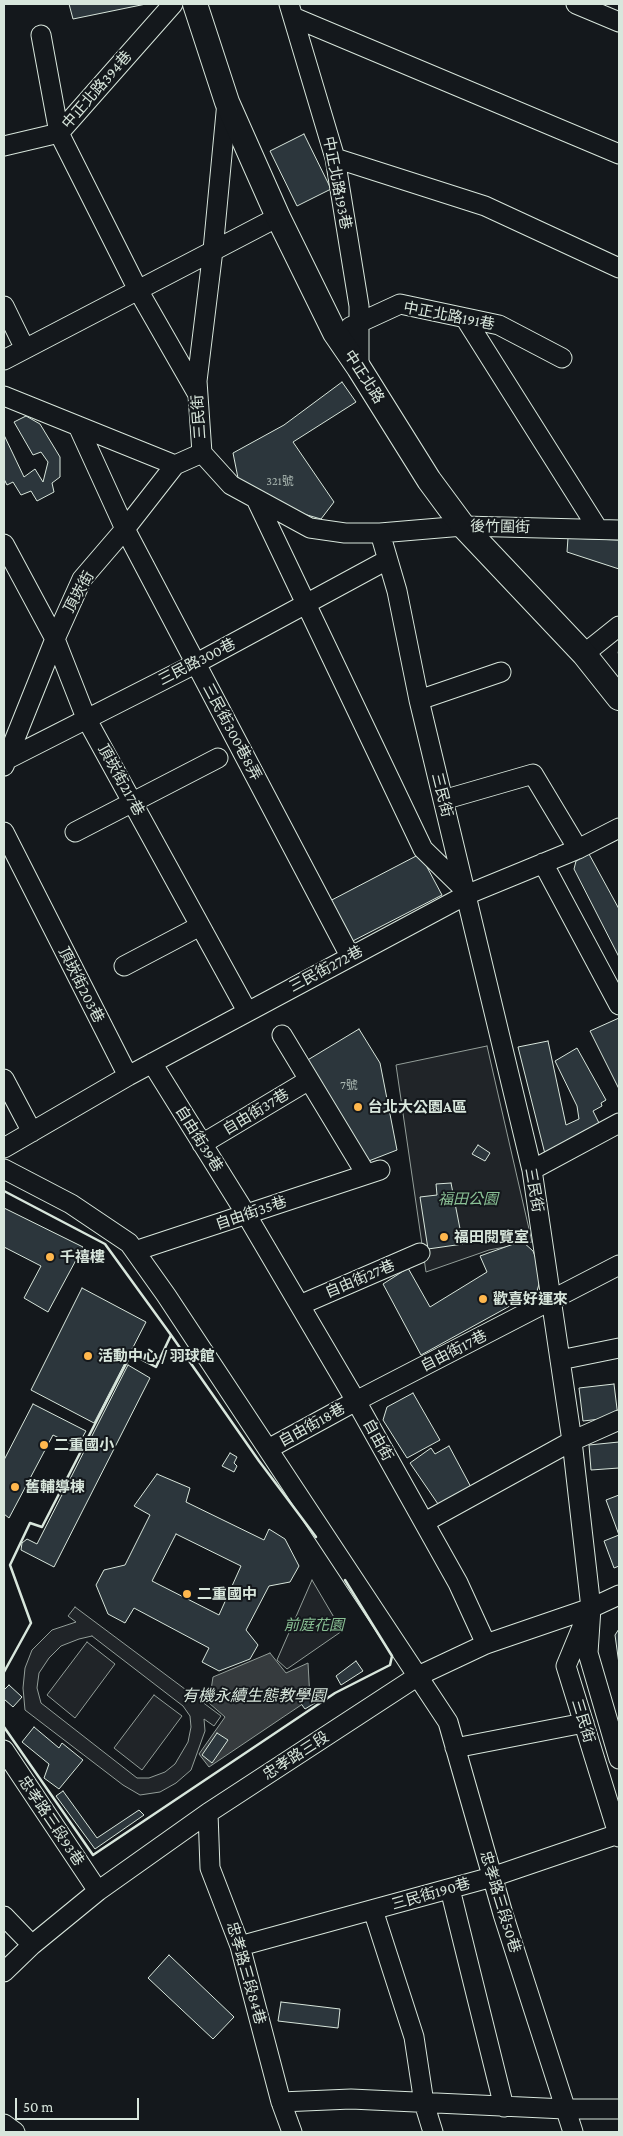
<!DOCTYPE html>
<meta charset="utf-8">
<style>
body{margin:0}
#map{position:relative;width:623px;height:2136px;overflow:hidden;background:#14181c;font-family:"Crimson Pro",serif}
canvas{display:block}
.frame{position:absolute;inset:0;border:5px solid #d8e6dc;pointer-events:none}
.scale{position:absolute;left:15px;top:2098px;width:124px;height:22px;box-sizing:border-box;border:2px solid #d8e6dc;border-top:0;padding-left:6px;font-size:15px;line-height:18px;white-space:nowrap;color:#d8e6dc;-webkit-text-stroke:4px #14181c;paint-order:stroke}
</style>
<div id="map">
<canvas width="623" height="2136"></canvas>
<div class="frame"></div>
<div class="scale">50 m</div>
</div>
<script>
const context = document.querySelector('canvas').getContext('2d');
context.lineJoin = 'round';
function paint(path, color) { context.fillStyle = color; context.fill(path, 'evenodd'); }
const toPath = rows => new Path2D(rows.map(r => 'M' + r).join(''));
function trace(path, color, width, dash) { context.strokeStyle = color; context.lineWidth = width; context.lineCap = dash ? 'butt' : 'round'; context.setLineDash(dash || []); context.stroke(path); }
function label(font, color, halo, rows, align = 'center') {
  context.font = font + ' "Crimson Pro","Noto Sans TC",serif'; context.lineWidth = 4; context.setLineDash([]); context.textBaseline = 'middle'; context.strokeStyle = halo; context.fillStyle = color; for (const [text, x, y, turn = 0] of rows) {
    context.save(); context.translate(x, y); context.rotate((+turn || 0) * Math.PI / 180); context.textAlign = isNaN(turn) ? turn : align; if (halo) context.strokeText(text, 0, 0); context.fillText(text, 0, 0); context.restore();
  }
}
const green = toPath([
 [487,1046,532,1242,489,1250,426,1272,396,1065,487,1046],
 [312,1580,342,1631,287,1669,277,1660,312,1580],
 [75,1607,221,1716,214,1726,204,1719,205,1731,191,1770,176,1783,160,1792,140,1795,123,1785,25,1710,23,1688,25,1668,32,1650,52,1630,76,1622,68,1616,75,1607],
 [92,1636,183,1706,190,1716,191,1727,188,1742,175,1764,165,1772,149,1778,137,1778,41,1703,37,1688,39,1673,49,1658,61,1646,79,1639,92,1636],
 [87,1642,115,1664,75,1718,47,1695,87,1642],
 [154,1695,182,1716,142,1770,114,1748,154,1695]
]);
paint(green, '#202428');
trace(green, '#939e99', 1);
const water = toPath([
 [270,1653,286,1673,308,1663,310,1699,209,1767,199,1754,225,1717,209,1703,213,1677,270,1653]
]);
paint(water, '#363b3e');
trace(water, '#939e99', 1);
const building = toPath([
 [69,4,146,4,73,19,69,4],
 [304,134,331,189,297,206,270,151,304,134],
 [342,382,356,402,293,442,334,502,321,519,286,509,239,483,233,453,284,425,342,382],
 [26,416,40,424,60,457,60,477,52,483,54,492,37,501,31,491,21,495,13,482,7,485,4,479,4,435,24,477,35,469,43,482,48,462,41,452,33,455,14,422,26,416],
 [568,538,619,540,619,569,567,552,568,538],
 [420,854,442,895,347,944,326,903,420,854],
 [589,854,619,909,619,957,574,869,576,861,589,854],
 [619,1018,619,1089,590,1031,619,1018],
 [359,1029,380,1063,397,1150,361,1164,301,1064,359,1029],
 [548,1041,566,1125,579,1119,577,1106,555,1061,577,1048,606,1100,601,1103,602,1106,593,1111,601,1127,545,1154,518,1047,548,1041],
 [478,1145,490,1153,485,1161,472,1154,478,1145],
 [451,1183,463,1244,428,1249,420,1197,437,1195,436,1184,451,1183],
 [4,1208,83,1247,48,1312,24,1298,41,1266,4,1247,4,1208],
 [522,1241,533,1251,542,1274,537,1291,421,1355,383,1284,408,1268,430,1307,487,1272,480,1256,522,1241],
 [82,1288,146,1322,94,1423,31,1390,82,1288],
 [128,1365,150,1378,54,1567,21,1550,22,1543,27,1539,37,1544,128,1365],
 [614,1384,618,1417,583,1421,579,1388,614,1384],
 [413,1393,440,1440,407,1458,383,1420,387,1407,413,1393],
 [33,1404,86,1431,77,1447,53,1435,9,1518,4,1514,4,1460,33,1404],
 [619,1442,619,1468,591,1470,589,1445,619,1442],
 [449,1446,472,1489,438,1504,410,1463,431,1448,435,1454,449,1446],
 [230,1453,237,1457,234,1463,237,1466,234,1472,222,1466,230,1453],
 [157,1474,190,1488,186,1502,264,1540,269,1529,285,1539,299,1566,290,1582,269,1586,246,1630,258,1645,250,1659,219,1671,202,1662,209,1648,134,1608,125,1623,108,1614,96,1585,104,1570,125,1565,150,1515,134,1506,157,1474],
 [176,1534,241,1566,219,1615,152,1581,176,1534],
 [619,1495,619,1535,606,1500,619,1495],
 [619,1535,619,1566,614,1568,604,1541,619,1535],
 [619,1629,619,1664,615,1635,619,1629],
 [356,1661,363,1671,341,1685,336,1676,356,1661],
 [9,1685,22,1697,13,1707,4,1699,4,1690,9,1685],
 [317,1688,323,1698,305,1709,299,1701,317,1688],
 [34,1727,59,1748,62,1743,83,1760,59,1789,44,1778,49,1764,22,1742,34,1727],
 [217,1733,228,1740,212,1763,202,1755,217,1733],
 [63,1791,97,1838,139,1810,144,1815,95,1849,56,1796,63,1791],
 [169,1955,234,2017,213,2039,148,1978,169,1955],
 [281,2002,340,2009,338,2028,278,2021,281,2002]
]);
paint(building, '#2c363c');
trace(building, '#d8e6dc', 1);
const minor = toPath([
 [289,4,335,158,359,306,359,368],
 [576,4,619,22],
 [293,17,619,154],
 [41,35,59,133,138,290,197,393],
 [227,102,213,250,197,381,202,453,231,485,310,528,345,533,380,533,463,526,619,530],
 [4,146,59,133,173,4],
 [335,158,485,206,619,268],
 [4,306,25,349],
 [465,318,598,529],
 [350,327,400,304,499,325,562,358],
 [4,360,278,217],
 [4,396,175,465],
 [78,426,125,529,350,956],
 [256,499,423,849,465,890],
 [380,533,397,591,419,700,532,1170,572,1441,591,1608,588,1653,619,1759],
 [4,544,55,639,86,718,247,1011],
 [584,654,619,626],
 [419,700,501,672],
 [4,761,195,664,387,560],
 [4,766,55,639,82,579,125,529,175,465,202,453],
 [443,800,533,774,578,849],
 [4,832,128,1076,466,895,578,849,619,828],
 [75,832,218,758],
 [543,863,619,1005],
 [124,966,200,926],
 [282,1035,366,1174],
 [152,1063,246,1214,356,1401,458,1583,486,1644],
 [4,1079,32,1132],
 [202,1144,309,1080],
 [4,1148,128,1076],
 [4,1169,71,1204,129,1243,166,1295,448,1722,503,1914,573,2132],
 [532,1170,619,1123],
 [135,1251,380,1170],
 [300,1305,420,1253],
 [560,1360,619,1348],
 [268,1449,356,1401,619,1265],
 [425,1522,572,1441,619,1420],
 [585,1620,566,1666,619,1837],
 [455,1748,584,1723],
 [4,1750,98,1891],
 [208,1813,210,1868,240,1946,281,2102,292,2132],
 [450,1889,504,2107],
 [373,1910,414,2037,424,2103,433,2132],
 [4,1916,32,1945],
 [240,1946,492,1877,618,1834],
 [4,1972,32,1945,98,1891,208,1813,418,1676,486,1644,591,1608,619,1595],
 [281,2102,351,2099,565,2109,619,2109],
 [4,2124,15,2132]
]);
const major = toPath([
 [195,4,227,102,278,217,335,333,359,368,429,480,463,526,584,654,619,698]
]);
trace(minor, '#d8e6dc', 21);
trace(major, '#d8e6dc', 26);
trace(minor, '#14181c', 19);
trace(major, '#14181c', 24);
trace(toPath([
 [619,652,619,653],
 [4,1191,105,1244,171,1335,259,1461,316,1537],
 [4,1672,31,1623,10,1565,30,1523,42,1527,131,1354,156,1367,171,1335],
 [4,1727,93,1855,335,1693,390,1665,392,1656,345,1580]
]), '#d8e6dc', 2.5);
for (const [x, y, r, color] of [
 [358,1107,5,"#ffb74d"],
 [444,1237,5,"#ffb74d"],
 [50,1257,5,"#ffb74d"],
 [483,1299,5,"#ffb74d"],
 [88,1356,5,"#ffb74d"],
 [44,1445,5,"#ffb74d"],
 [15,1487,5,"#ffb74d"],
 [187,1594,5,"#ffb74d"]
]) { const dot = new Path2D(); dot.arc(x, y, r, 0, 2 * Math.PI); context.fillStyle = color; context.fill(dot); trace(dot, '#14181c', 2); }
label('12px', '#adbab4', null, [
 ["321號",280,481],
 ["7號",349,1085]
]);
label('15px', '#d8e6dc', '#14181c', [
 ["中正北路394巷",97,90,-49],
 ["中正北路193巷",337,183,79],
 ["中正北路191巷",449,316,11],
 ["中正北路",364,377,57],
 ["三民街",199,417,-94],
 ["後竹圍街",500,527,1],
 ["頂崁街",79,592,-61],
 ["三民路300巷",197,662,-27],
 ["三民街300巷8弄",232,732,62],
 ["頂崁街217巷",121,780,61],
 ["三民街",442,795,76],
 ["三民街272巷",326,969,-28],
 ["頂崁街203巷",81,985,63],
 ["自由街37巷",256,1112,-31],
 ["自由街39巷",199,1139,58],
 ["三民街",534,1190,80],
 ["自由街35巷",251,1213,-19],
 ["自由街27巷",360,1279,-23],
 ["自由街17巷",454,1351,-27],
 ["自由街18巷",312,1425,-29],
 ["自由街",378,1440,61],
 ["三民街",583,1721,73],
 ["忠孝路三段",296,1756,-33],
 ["忠孝路三段93巷",51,1821,56],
 ["三民街190巷",431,1894,-16],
 ["忠孝路三段50巷",500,1902,73],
 ["忠孝路三段84巷",246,1973,74]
]);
label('bold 15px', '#d8e6dc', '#14181c', [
 ["台北大公園A區",368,1107],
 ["福田閱覽室",454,1237],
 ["千禧樓",60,1257],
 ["歡喜好運來",493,1299],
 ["活動中心 / 羽球館",98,1356],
 ["二重國小",54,1445],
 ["舊輔導棟",25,1487],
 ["二重國中",197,1594]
], 'left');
label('italic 15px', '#8ac095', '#14181c', [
 ["福田公園",468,1199],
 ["前庭花園",314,1625]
]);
label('italic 16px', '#d8e6dc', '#14181c', [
 ["有機永續生態教學園",254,1696]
]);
</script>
